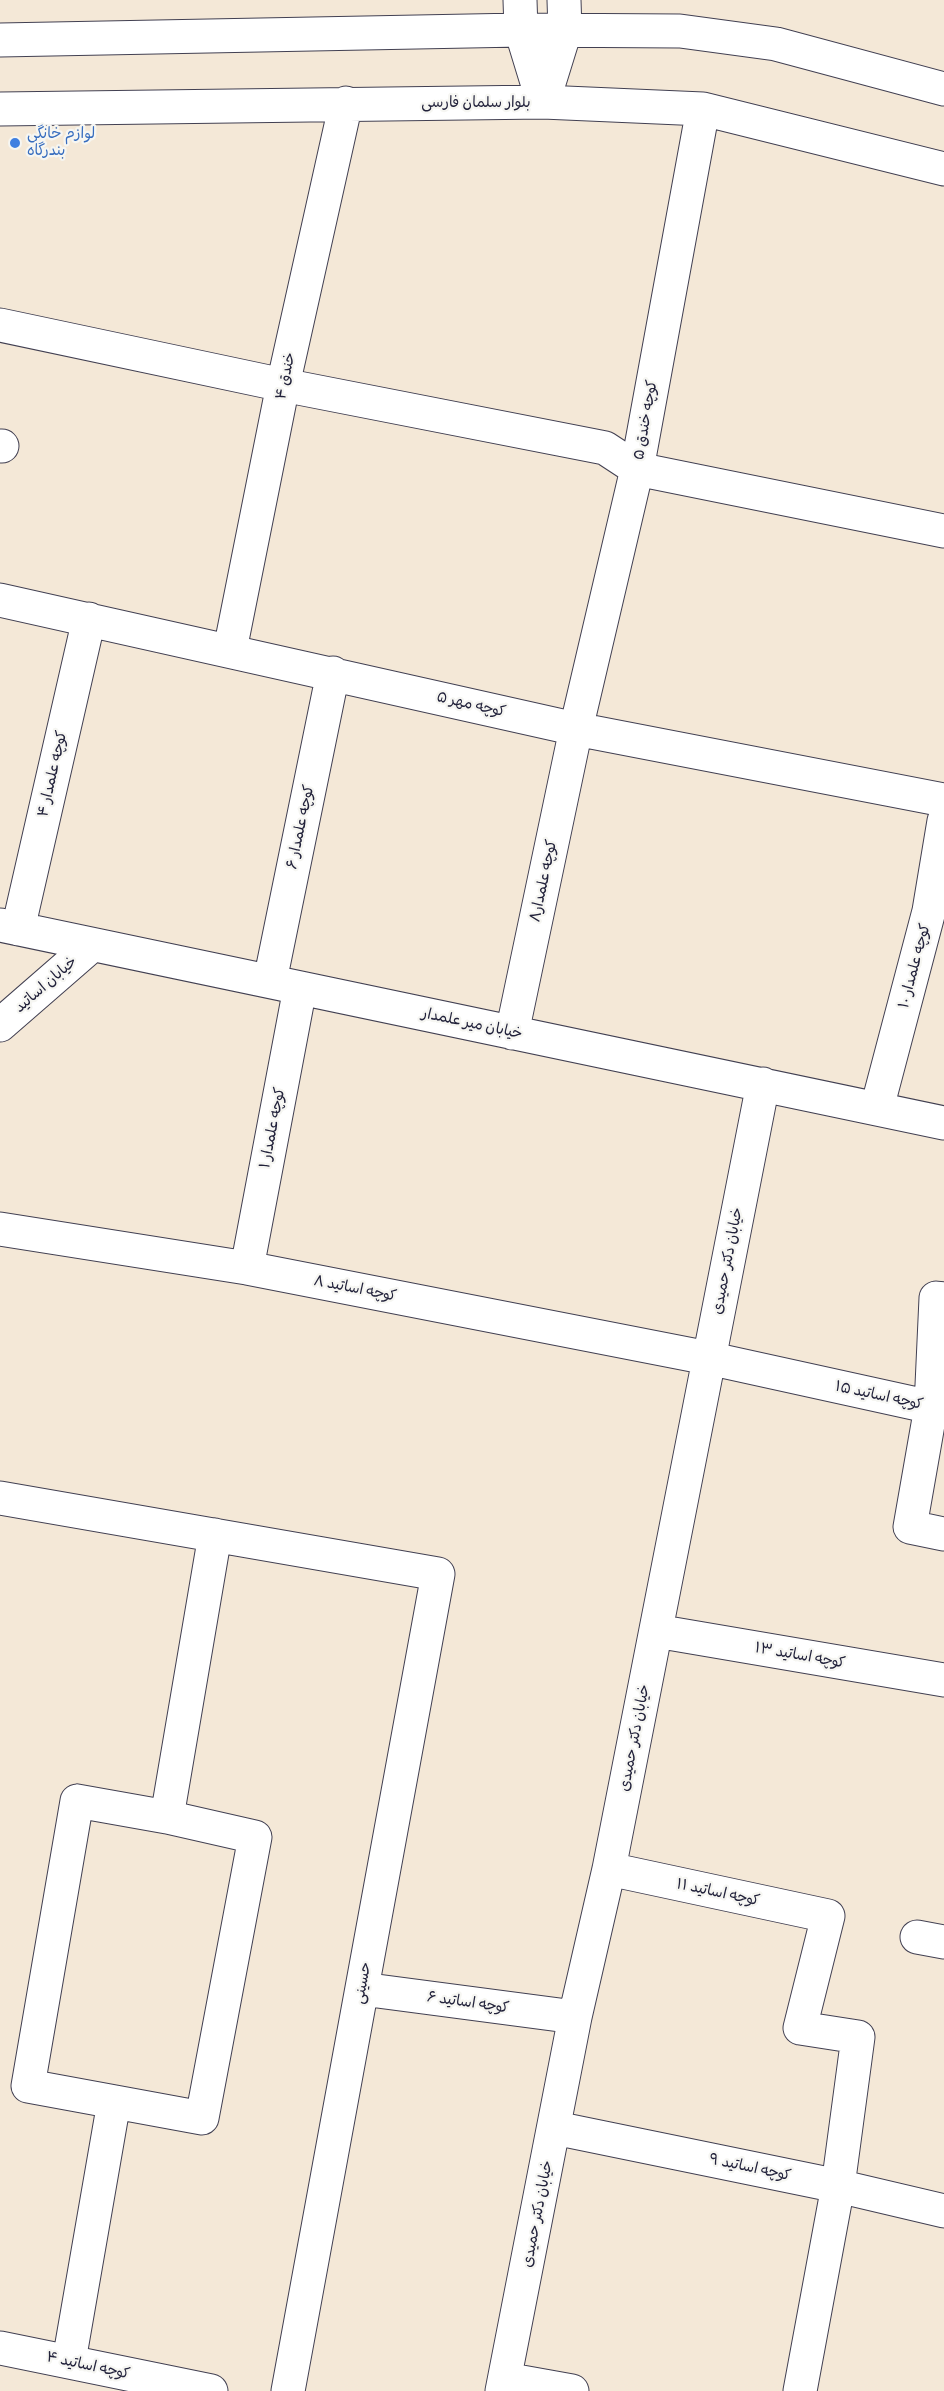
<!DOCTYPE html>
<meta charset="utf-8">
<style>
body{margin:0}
canvas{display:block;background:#f4e8d7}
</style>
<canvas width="944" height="2391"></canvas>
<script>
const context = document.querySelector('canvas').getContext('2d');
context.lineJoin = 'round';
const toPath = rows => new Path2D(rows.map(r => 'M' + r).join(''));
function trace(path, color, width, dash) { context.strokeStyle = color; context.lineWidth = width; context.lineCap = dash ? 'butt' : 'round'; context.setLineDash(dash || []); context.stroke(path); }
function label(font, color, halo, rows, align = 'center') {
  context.font = font + ' Pangolin,"Playpen Sans Arabic",sans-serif'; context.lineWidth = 4.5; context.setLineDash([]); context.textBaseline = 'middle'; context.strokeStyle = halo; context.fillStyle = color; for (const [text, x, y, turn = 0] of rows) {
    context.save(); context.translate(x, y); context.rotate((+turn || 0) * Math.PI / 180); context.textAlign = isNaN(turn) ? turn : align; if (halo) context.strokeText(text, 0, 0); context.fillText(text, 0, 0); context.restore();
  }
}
const minor = toPath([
 [520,0,521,30,543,102],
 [0,40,521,30,680,31,776,44,944,89],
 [543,102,565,31,564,0],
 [0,109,543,102,703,109,944,169],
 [0,325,283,385,605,448,637,469,944,531],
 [0,446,2,446],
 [0,600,576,729,944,800],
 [230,650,283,385,346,103],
 [0,925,944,1123],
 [18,929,89,619],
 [270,981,333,673],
 [0,1025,92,945],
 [512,1033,576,729,637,469,703,109],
 [877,1108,929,911,944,821],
 [0,1229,247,1268,708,1358,931,1407],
 [247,1268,300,988],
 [944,1299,936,1298,931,1407,910,1527,944,1534],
 [0,1498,438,1574,288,2391],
 [656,1631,944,1680],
 [77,1801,167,1817,255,1837,202,2118,28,2086,77,1801],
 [167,1817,215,1535],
 [609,1869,828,1916,800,2028,858,2037,838,2186,800,2391],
 [917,1937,944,1942],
 [362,1989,575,2017],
 [555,2128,838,2186,944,2211],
 [0,2348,211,2391],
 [69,2361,114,2102],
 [505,2379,572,2391],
 [502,2391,575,2017,609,1869,763,1084]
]);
trace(minor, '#424052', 35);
trace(minor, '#fff', 33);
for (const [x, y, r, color] of [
 [15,143,6,"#3f7fe0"]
]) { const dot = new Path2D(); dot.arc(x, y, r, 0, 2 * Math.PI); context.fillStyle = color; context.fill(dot); trace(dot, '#f6f6f2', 2); }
label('15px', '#22223b', '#f6f6f2', [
 ["بلوار سلمان فارسی",476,103],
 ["خندق ۴",286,376,-78],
 ["کوچه خندق ۵",646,420,-80],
 ["کوچه مهر ۵",471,705,13],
 ["کوچه علمدار ۴",53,774,-77],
 ["کوچه علمدار ۶",301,827,-78],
 ["کوچه علمدار۸",544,881,-78],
 ["کوچه علمدار ۱۰",915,966,-75],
 ["خیابان اساتید",46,985,-41],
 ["خیابان میر علمدار",472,1024,12],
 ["کوچه علمدار ۱",273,1128,-79],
 ["خیابان دکتر حمیدی",728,1261,-79],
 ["کوچه اساتید ۸",355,1289,11],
 ["کوچه اساتید ۱۵",879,1396,12],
 ["کوچه اساتید ۱۳",800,1656,10],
 ["خیابان دکتر حمیدی",635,1738,-79],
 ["کوچه اساتید ۱۱",718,1893,12],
 ["حسینی",363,1983,-80],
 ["کوچه اساتید ۶",468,2003,8],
 ["کوچه اساتید ۹",750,2168,12],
 ["خیابان دکتر حمیدی",538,2214,-79],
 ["کوچه اساتید ۴",88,2366,12]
]);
label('15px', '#366cbe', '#f6f6f2', [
 ["لوازم خانگی",27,134],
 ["بندرگاه",27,151]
], 'left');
</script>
